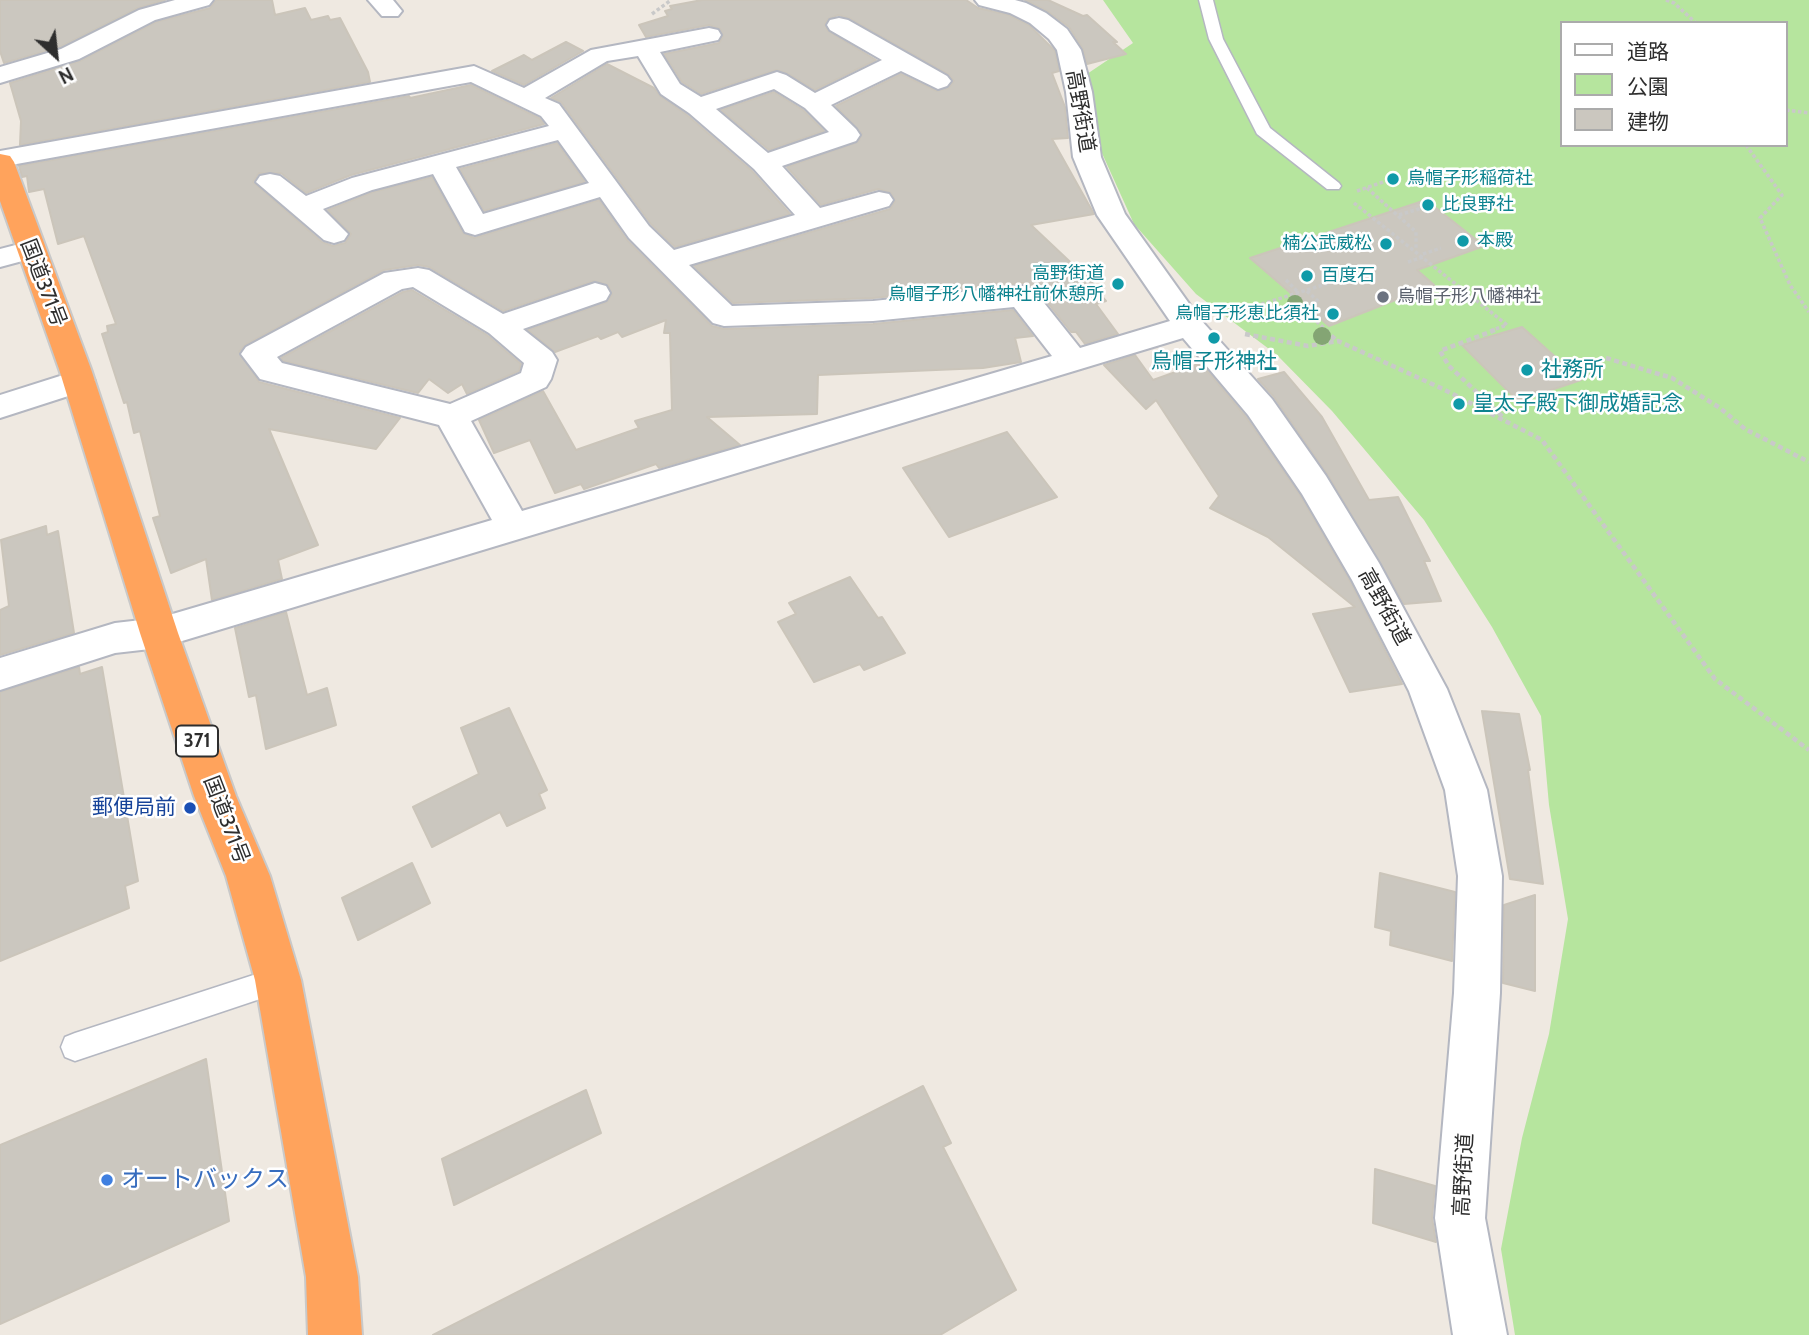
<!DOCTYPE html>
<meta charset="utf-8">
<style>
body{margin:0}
#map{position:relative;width:1809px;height:1335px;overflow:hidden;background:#efe9e1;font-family:Cabin,"Noto Sans JP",sans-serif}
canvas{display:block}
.legend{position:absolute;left:1560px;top:21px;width:228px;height:126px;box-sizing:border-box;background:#fff;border:2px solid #ababab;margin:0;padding:9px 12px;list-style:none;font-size:21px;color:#2e2e2e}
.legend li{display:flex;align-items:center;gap:14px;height:35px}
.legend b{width:35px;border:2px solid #ababab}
.north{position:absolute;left:21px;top:21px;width:70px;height:70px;-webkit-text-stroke:5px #fff;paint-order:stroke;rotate:153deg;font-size:19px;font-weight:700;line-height:28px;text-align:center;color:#2e2e2e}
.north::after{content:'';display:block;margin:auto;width:24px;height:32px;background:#2e2e2e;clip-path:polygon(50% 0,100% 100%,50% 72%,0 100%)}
</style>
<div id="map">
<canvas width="1809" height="1335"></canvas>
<ul class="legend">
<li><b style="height:9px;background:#fff"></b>道路</li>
<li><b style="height:19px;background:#b6e59e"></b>公園</li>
<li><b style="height:19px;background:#cbc7bf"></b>建物</li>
</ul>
<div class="north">N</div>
</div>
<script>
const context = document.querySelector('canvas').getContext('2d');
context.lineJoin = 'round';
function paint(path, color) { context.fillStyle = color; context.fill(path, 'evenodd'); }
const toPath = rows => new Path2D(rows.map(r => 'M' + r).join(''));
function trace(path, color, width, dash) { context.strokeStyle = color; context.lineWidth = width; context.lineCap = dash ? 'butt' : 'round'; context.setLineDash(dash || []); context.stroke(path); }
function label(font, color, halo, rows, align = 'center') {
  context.font = font + ' Cabin,"Noto Sans JP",sans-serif'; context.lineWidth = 5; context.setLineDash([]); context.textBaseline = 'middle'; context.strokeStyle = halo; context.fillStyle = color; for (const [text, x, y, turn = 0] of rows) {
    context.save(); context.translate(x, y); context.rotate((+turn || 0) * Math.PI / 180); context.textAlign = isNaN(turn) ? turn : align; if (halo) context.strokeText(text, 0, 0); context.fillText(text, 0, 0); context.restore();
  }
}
paint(toPath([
 [1103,0,1809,0,1809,1335,1515,1335,1501,1249,1522,1138,1549,1034,1568,919,1549,805,1541,716,1492,627,1424,520,1332,411,1277,355,1196,294,1134,224,1101,151,1087,74,1133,43],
 [1562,23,1786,23,1786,145,1562,145]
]), '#b6e59e');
const building = toPath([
 [0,0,165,0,138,8,60,47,4,63,0,51,0,0],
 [216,0,272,0,275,15,305,8,311,20,328,16,330,20,340,18,368,72,370,82,20,145,21,121,10,83,80,61,156,22,210,8,216,0],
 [702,0,966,0,978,8,1009,15,1029,25,1055,51,1059,71,1052,73,1065,107,1068,138,1052,139,1094,214,1031,225,1101,291,1098,292,1106,301,1096,304,1118,334,1085,344,1076,332,1071,332,1035,287,1023,283,873,298,733,303,694,266,890,209,895,201,891,193,878,189,821,205,787,167,858,142,862,134,836,106,901,74,937,91,948,88,954,81,948,74,849,18,838,15,828,19,825,24,828,31,876,60,815,90,787,73,776,70,701,94,682,82,664,54,719,43,723,36,720,29,709,25,646,37,639,25,668,16,665,11,672,9,670,6,702,0],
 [1025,0,1048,0,1083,16,1087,15,1117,42,1113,42,1126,54,1087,64,1083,49,1069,27,1047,11,1025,0],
 [566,42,583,51,524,85,492,71,524,55,532,60,566,42],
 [607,64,654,88,660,96,687,115,752,171,790,214,675,247,651,224,561,102,551,98,607,64],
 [471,85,539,118,544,124,351,175,306,193,281,173,259,173,253,182,322,242,333,246,345,243,351,234,328,210,373,192,432,177,463,233,474,238,599,200,627,240,712,326,724,329,873,324,1013,310,1033,336,1015,338,1021,362,983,368,818,375,817,414,707,417,740,445,659,468,656,464,584,489,581,484,555,493,530,440,494,453,479,420,543,391,576,450,639,428,635,421,672,410,670,333,664,333,666,320,622,337,618,332,601,339,598,336,555,352,528,330,607,302,612,294,608,285,594,281,503,311,429,267,418,265,384,270,245,345,239,352,259,382,400,418,376,449,269,429,318,545,278,560,282,579,212,600,206,559,171,573,153,518,160,516,140,431,134,433,127,402,124,403,102,334,108,332,107,326,116,324,84,236,58,244,44,189,29,192,27,176,22,177,19,166,409,96,410,98,471,85],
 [774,92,803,110,824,131,769,150,721,110,774,92],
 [557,143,585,182,484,211,460,169,557,143],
 [1426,200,1484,246,1417,270,1434,285,1329,326,1250,258,1426,200],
 [412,290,487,335,521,364,519,371,467,394,462,384,448,393,429,379,418,393,283,361,281,358,403,292,412,290],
 [1522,327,1581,380,1518,401,1462,345,1522,327],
 [1135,355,1153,380,1201,363,1246,417,1300,495,1350,581,1402,684,1350,692,1313,614,1355,607,1268,537,1210,508,1219,496,1156,400,1146,409,1104,365,1135,355],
 [1284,372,1322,417,1369,500,1398,497,1430,561,1424,561,1441,601,1404,604,1328,475,1274,397,1258,379,1284,372],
 [1007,432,1057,497,949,537,903,468,1007,432],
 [46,526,47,535,58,531,74,633,0,655,0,610,9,606,1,540,46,526],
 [850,577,878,618,882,617,905,653,864,670,860,664,814,682,778,622,796,614,789,603,850,577],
 [286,612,307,695,327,688,336,725,266,749,256,695,249,697,235,628,286,612],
 [79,667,80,674,102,667,138,881,125,886,129,908,0,961,0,692,79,667],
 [509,708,547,790,539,794,545,808,507,826,500,812,432,847,413,807,479,774,461,728,509,708],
 [1482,711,1519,714,1530,770,1528,770,1543,884,1510,879,1482,711],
 [412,863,430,903,358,940,342,898,412,863],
 [1380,873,1455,892,1452,961,1390,945,1391,931,1375,927,1380,873],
 [1535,895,1535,991,1503,983,1504,905,1535,895],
 [206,1059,229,1221,0,1324,0,1145,206,1059],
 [923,1086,951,1143,943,1147,1016,1290,940,1335,433,1335,923,1086],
 [586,1090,601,1133,454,1205,442,1159,586,1090],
 [1375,1169,1435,1186,1432,1218,1436,1242,1373,1223,1375,1169]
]);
paint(building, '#cbc7bf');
trace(building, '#cbc5ba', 2);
const lane = toPath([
 [1199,0,1213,0,1223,39,1270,128,1339,183,1341,186,1339,189,1327,189,1257,134,1209,39,1199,0],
 [278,967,288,971,291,980,288,989,278,993,75,1061,65,1057,61,1047,65,1037,75,1033,278,967]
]);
const street = toPath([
 [175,0,213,0,209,5,155,20,79,59,0,83,0,67,61,49,139,10,175,0],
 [368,0,393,0,402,11,398,16,382,16,368,0],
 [975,0,1015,0,1026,3,1046,13,1067,29,1081,50,1092,92,1101,157,1125,214,1200,319,1272,399,1326,476,1379,563,1447,689,1487,790,1502,876,1500,993,1485,1218,1507,1335,1453,1335,1435,1218,1454,993,1458,876,1445,790,1409,691,1352,580,1302,494,1248,415,1183,338,159,648,115,653,0,690,0,658,115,623,159,618,492,520,439,425,260,379,241,354,246,347,384,273,418,268,429,270,503,314,595,283,606,286,610,293,606,300,523,329,552,352,557,360,551,379,546,387,471,421,522,511,1052,356,1014,307,873,321,724,326,713,323,629,238,600,197,475,235,465,232,433,174,372,190,323,209,348,234,344,240,334,243,324,240,256,182,260,176,270,174,280,176,306,196,352,178,549,126,541,116,471,82,0,167,0,151,474,66,524,88,591,50,709,28,718,30,721,35,718,40,660,52,680,84,701,97,777,72,786,75,815,93,882,60,830,30,827,25,830,20,839,18,848,20,947,76,951,81,947,86,938,89,901,71,831,105,856,129,860,135,856,141,782,166,820,208,879,192,889,194,893,200,889,206,689,265,732,306,873,301,1022,286,1033,289,1080,348,1170,321,1097,215,1073,157,1066,92,1057,50,1049,39,1030,23,1010,13,979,5,975,0],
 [638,56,661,94,689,113,754,169,795,215,674,250,649,226,559,104,545,98,607,61,638,56],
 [774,89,805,108,829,132,768,153,716,109,774,89],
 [558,140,589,183,483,214,456,167,558,140],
 [413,287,489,333,524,363,521,373,450,404,282,363,277,357,402,289,413,287],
 [31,241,41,244,46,250,41,256,0,267,0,249,31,241],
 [79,370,90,373,95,381,90,389,0,418,0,395,79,370]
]);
const highway = toPath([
 [0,154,10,156,14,162,91,369,178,633,236,796,270,876,301,980,358,1277,362,1335,308,1335,306,1277,255,980,226,876,194,796,140,633,59,369,0,201,0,154]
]);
trace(lane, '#b4b7c1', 3);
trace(street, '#b4b7c1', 4);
trace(highway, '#c9c9c9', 4);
trace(toPath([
 [1666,0,1674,3,1696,23],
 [652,14,671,0],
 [1786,110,1809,113],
 [1746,145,1782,195,1760,218,1790,285,1809,312],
 [1367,188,1416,232,1416,250],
 [1357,191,1386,181],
 [1354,203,1507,325,1490,331],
 [1399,215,1422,208],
 [1423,254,1441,248],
 [1408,262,1423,257],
 [1286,280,1299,293],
 [1307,291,1319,302,1302,308,1327,331],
 [1227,315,1377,268]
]), '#c9c9c9', 3.5, [3.5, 2.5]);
trace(toPath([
 [1325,330,1337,341],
 [1495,330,1440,351,1449,366,1505,419],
 [1245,334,1308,346,1338,341,1443,389,1542,440,1715,679,1809,750],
 [1606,358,1672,378,1720,408,1745,429,1809,462]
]), '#c9c9c9', 4.5, [5, 3.5]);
paint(lane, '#fff');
paint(street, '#fff');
paint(highway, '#ffa35c');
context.fillStyle = '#84a574';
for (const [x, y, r] of [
 [1295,303,8],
 [1322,336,9]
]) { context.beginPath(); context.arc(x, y, r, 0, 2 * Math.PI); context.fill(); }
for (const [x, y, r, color] of [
 [1393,179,7,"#0f9aa8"],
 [1428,205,7,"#0f9aa8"],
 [1463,241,7,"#0f9aa8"],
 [1386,244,7,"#0f9aa8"],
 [1307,276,7,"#0f9aa8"],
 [1118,284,7,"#0f9aa8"],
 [1383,297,7,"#6b7280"],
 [1333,314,7,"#0f9aa8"],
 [1214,338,7,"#0f9aa8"],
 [1527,370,7,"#0f9aa8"],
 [1459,404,7,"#0f9aa8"],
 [190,808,7,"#1a4fb4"],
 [107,1180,7,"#3f7fe0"]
]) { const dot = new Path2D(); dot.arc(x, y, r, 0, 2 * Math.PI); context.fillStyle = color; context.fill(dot); trace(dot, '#fff', 2.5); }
label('18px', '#0d838f', '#fff', [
 ["烏帽子形稲荷社",1407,179],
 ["比良野社",1442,205],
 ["本殿",1477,241],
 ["楠公武威松",1372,244,"right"],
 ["高野街道",1104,274,"right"],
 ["烏帽子形八幡神社前休憩所",1104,295,"right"],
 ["百度石",1321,276],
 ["烏帽子形恵比須社",1319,314,"right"]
], 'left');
label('18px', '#5b616d', '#fff', [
 ["烏帽子形八幡神社",1397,297]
], 'left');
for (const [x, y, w] of [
 [197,741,42]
]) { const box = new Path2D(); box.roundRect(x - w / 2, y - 15.5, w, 31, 5); context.fillStyle = '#fff'; context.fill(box); trace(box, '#2e2e2e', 2); }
label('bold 19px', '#2e2e2e', null, [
 ["371",197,741]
]);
label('21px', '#2e2e2e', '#fff', [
 ["高野街道",1080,111,80],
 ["国道371号",43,283,69],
 ["高野街道",1384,607,61],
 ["国道371号",226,820,69],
 ["高野街道",1464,1175,-87]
]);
label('21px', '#0d838f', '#fff', [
 ["烏帽子形神社",1214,362,"center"],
 ["社務所",1541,370],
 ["皇太子殿下御成婚記念",1473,404]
], 'left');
label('21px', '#164399', '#fff', [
 ["郵便局前",176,808]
], 'right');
label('24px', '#366cbe', '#fff', [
 ["オートバックス",121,1180]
], 'left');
</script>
